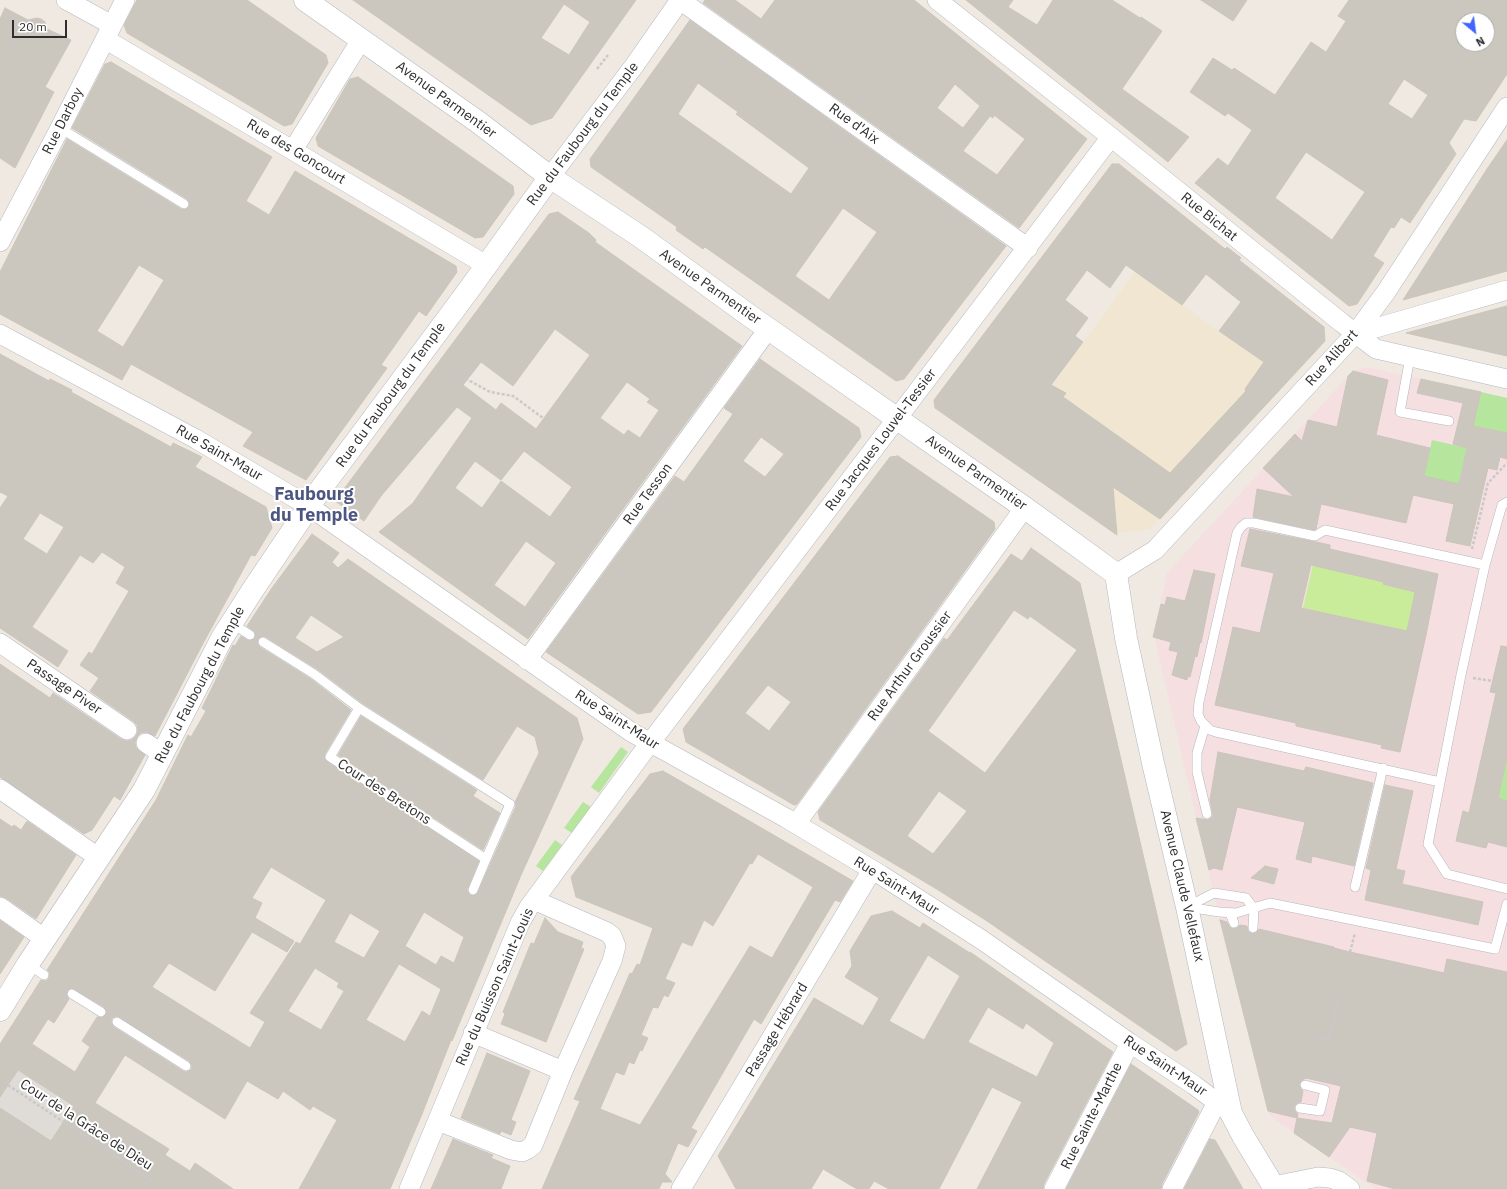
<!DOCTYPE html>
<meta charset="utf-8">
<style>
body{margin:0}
#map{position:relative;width:1507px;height:1189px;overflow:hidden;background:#efe9e1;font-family:"IBM Plex Sans",sans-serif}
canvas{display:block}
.north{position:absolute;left:1455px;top:12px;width:40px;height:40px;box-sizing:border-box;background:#fff;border:1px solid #ababab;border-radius:50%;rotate:151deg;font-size:11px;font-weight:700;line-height:16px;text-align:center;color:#2e2e2e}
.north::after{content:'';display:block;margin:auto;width:14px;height:18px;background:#4264fb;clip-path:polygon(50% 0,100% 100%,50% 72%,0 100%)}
.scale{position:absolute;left:12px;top:20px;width:55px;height:18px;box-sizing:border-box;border:2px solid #2e2e2e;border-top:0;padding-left:5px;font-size:12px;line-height:14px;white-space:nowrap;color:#2e2e2e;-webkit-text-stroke:3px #fff;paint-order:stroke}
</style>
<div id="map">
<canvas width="1507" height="1189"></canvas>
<div class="north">N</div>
<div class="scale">20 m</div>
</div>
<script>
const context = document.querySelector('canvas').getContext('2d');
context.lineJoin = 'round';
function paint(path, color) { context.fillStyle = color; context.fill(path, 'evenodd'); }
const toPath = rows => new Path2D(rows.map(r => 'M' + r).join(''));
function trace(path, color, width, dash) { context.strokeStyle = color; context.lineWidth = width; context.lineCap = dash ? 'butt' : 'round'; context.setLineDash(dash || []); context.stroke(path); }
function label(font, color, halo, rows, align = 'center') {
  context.font = font + ' "IBM Plex Sans",sans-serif'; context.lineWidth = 4; context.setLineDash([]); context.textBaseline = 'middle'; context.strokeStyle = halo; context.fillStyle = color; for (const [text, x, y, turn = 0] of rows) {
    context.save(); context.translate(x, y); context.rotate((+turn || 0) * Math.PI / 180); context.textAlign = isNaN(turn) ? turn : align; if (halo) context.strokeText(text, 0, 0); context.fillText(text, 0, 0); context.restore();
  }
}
paint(toPath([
 [1135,272,1289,380,1150,529,1115,533,1113,532,1117,527,1114,498,1024,423]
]), '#f0e6d1');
paint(toPath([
 [1366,367,1507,398,1507,1189,1376,1189,1271,1117,1268,1111,1220,920,1154,635,1167,573,1353,371]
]), '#f5dfe0');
paint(toPath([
 [1481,392,1507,398,1507,433,1473,426],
 [1432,440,1467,448,1458,486,1424,476],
 [621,747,628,752,599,793,591,787],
 [1507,757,1507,801,1498,798],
 [583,802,591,807,572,833,564,828],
 [555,840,562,845,543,871,536,866]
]), '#b6e59e');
paint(toPath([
 [1314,560,1384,582,1383,584,1415,592,1407,631,1303,608]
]), '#c9ec9a');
paint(toPath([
 [18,1070,74,1106,67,1118,141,1189,45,1150,0,1120,0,1097]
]), '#dfdcd8');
const building = toPath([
 [137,0,247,0,326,55,328,63,292,124,284,126,127,33,124,25,137,0],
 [353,0,636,0,552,118,531,125,353,0],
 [564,4,590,22,569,55,541,38,564,4],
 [705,0,735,0,761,19,775,0,914,0,1087,139,1019,228,703,3,705,0],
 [955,84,980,106,963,128,937,108,955,84],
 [994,115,1025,139,997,175,963,151,990,116,993,118,994,115],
 [966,0,1013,0,1008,7,1037,25,1053,0,1112,0,1140,18,1141,17,1162,31,1122,89,1189,137,1168,162,966,0],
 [1201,0,1247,0,1233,21,1201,0],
 [1349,0,1507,0,1507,74,1476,121,1464,119,1449,143,1456,154,1410,223,1401,217,1394,228,1391,227,1373,256,1384,263,1357,304,1349,306,1195,183,1218,158,1228,166,1252,130,1228,113,1225,116,1190,92,1213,58,1232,70,1234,68,1275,95,1311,42,1326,52,1346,21,1338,16,1349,0],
 [1463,20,1487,20,1487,44,1463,44,1463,20],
 [1404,79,1428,95,1412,119,1388,104,1404,79],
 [1306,152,1365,192,1332,240,1275,198,1306,152],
 [5,8,28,20,37,18,41,19,45,22,47,29,71,40,45,87,54,92,15,168,0,158,0,19,5,8],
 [690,20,1006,246,904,379,896,381,705,247,703,249,676,230,677,227,591,167,590,159,690,20],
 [698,83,738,112,736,114,809,168,791,194,678,114,698,83],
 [843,208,877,232,829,300,795,276,843,208],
 [111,62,272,157,246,201,269,215,295,171,456,266,457,272,426,316,419,311,381,365,387,368,306,480,243,446,253,432,131,364,122,380,0,314,0,272,67,139,181,209,186,209,189,207,189,202,187,199,72,128,105,64,111,62],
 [139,265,164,280,123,347,97,331,139,265],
 [358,77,513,186,514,194,483,237,475,238,318,146,316,138,350,79,358,77],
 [1507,140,1507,271,1403,300,1487,169,1507,140],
 [1112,164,1119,164,1225,249,1227,247,1241,258,1239,260,1324,327,1325,341,1160,519,1113,487,1117,535,935,408,934,400,1112,164],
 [1126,265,1182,305,1206,274,1241,302,1219,331,1264,362,1245,389,1246,391,1170,473,1063,397,1066,393,1051,385,1083,342,1075,336,1088,318,1065,300,1087,270,1110,288,1126,265],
 [558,212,589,233,596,240,595,242,742,346,528,639,379,532,413,503,472,418,457,407,381,496,364,521,335,501,549,214,558,212],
 [555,329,590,355,536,429,501,403,496,410,463,385,481,362,513,386,555,329],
 [627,382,650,399,647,402,659,410,640,438,628,430,624,435,600,418,627,382],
 [524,451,572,487,550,517,501,481,482,508,455,488,475,461,501,480,524,451],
 [526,541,556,563,525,607,494,585,526,541],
 [1507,306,1507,356,1406,333,1488,311,1507,306],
 [0,354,49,381,50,379,72,390,71,392,171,447,173,443,202,457,195,467,266,507,272,528,255,556,251,555,200,649,155,736,146,732,141,733,137,737,135,743,136,747,145,755,120,800,114,796,92,830,84,834,0,777,0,664,50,698,53,693,121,739,127,741,132,740,136,736,138,731,137,725,133,721,90,691,99,678,80,665,89,652,92,654,129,591,116,583,125,567,102,552,93,563,80,555,32,627,68,651,58,667,0,628,0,508,8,496,0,492,0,354],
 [40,513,64,527,47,554,23,539,40,513],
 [760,359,859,428,861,437,651,712,638,714,546,652,675,476,684,482,733,414,724,408,760,359],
 [761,437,784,454,765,477,743,461,761,437],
 [1353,371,1388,380,1376,435,1430,448,1424,476,1459,484,1467,448,1453,444,1463,403,1417,393,1421,379,1481,392,1473,426,1507,433,1507,459,1500,457,1497,470,1488,468,1470,546,1446,541,1454,504,1413,495,1406,523,1321,504,1316,529,1314,530,1253,517,1257,489,1294,497,1263,468,1295,434,1302,441,1308,420,1337,427,1348,376,1353,371],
 [898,456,994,522,995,529,797,804,794,805,686,742,683,729,890,457,898,456],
 [768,685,791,702,769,731,745,713,768,685],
 [1250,529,1316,542,1330,545,1330,549,1438,574,1426,635,1400,752,1381,748,1382,745,1296,726,1296,723,1215,705,1233,627,1260,633,1274,573,1241,566,1250,529],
 [1311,565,1384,582,1383,584,1415,592,1407,631,1301,608,1311,565],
 [312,534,339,553,332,562,338,568,348,559,577,718,583,739,521,875,452,1041,451,1040,422,1114,390,1189,299,1189,337,1120,313,1106,310,1110,283,1091,278,1099,247,1081,225,1119,125,1055,95,1103,169,1149,165,1155,190,1171,195,1163,233,1189,0,1189,0,1108,51,1141,74,1106,18,1070,0,1097,0,1044,41,980,46,981,49,978,50,973,47,970,156,800,188,735,191,737,206,711,202,708,233,645,235,646,241,636,249,641,255,638,255,632,247,626,272,588,312,534],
 [311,615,344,637,317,652,295,638,311,615],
 [264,636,317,669,362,703,483,780,517,726,535,737,539,753,515,802,516,806,477,894,470,895,467,890,479,861,325,760,325,754,351,710,311,679,260,647,258,644,258,639,264,636],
 [271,867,326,900,300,944,296,942,250,1013,265,1022,250,1048,152,987,169,963,215,991,252,932,287,952,294,941,255,918,262,903,252,898,271,867],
 [424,912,464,937,454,963,441,956,436,965,405,946,424,912],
 [350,913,380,931,364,958,334,942,350,913],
 [399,964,441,989,430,1016,422,1011,405,1042,366,1020,399,964],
 [315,968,339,983,337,987,344,991,321,1030,288,1011,315,968],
 [72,988,104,1007,107,1012,103,1017,97,1017,82,1041,90,1047,75,1072,32,1044,48,1019,54,1023,69,999,67,996,67,991,72,988],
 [117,1016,189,1061,192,1066,191,1070,186,1072,183,1071,114,1027,111,1021,112,1018,117,1016],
 [1031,548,1080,583,1187,1044,1176,1051,987,921,935,888,820,820,818,812,944,638,947,640,1011,554,1022,561,1031,548],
 [1014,610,1028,619,1030,616,1077,650,985,773,928,731,1014,610],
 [939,791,967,811,933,854,907,836,939,791],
 [1194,570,1215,574,1201,643,1200,642,1197,657,1195,656,1190,677,1188,676,1187,680,1172,675,1178,652,1169,650,1171,642,1153,637,1161,604,1165,605,1167,597,1185,601,1194,570],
 [1501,646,1507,647,1507,757,1498,798,1507,801,1507,847,1488,842,1486,848,1456,841,1463,811,1469,813,1496,693,1490,692,1501,646],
 [361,716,477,790,473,796,500,813,483,850,338,755,361,716],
 [1218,752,1304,771,1306,767,1373,783,1354,866,1312,856,1311,863,1296,859,1305,822,1237,807,1222,870,1214,868,1209,870,1196,818,1208,820,1213,816,1210,800,1218,752],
 [663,771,853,881,840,902,835,900,761,1024,754,1019,691,1128,697,1131,688,1147,678,1143,665,1174,672,1182,662,1182,659,1189,542,1189,580,1101,574,1099,615,1008,630,973,632,974,637,964,640,965,653,928,576,897,571,877,650,774,663,771],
 [758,854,813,887,772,958,750,946,640,1125,600,1109,616,1072,624,1075,629,1062,634,1064,640,1050,642,1051,648,1038,641,1035,653,1007,658,1008,664,995,668,997,675,983,665,979,682,942,692,946,704,920,713,926,750,863,752,864,758,854],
 [1385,785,1413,791,1396,869,1405,871,1402,884,1483,902,1478,925,1365,900,1371,870,1366,868,1385,785],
 [0,819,12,827,14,825,21,830,27,821,76,855,36,919,6,898,0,896,0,819],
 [1265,866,1278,869,1274,884,1251,878,1265,866],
 [892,911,920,928,923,923,970,953,970,952,1113,1052,1044,1184,1043,1189,977,1189,1022,1102,992,1087,939,1189,889,1189,874,1181,869,1189,857,1189,823,1169,811,1189,736,1189,718,1156,814,998,863,1026,872,1011,879,998,845,977,852,966,850,951,871,916,892,911],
 [928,955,960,976,924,1040,889,1021,928,955],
 [988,1007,1023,1029,1026,1023,1054,1043,1037,1077,968,1042,988,1007],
 [545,918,558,932,583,942,581,948,584,949,546,1042,501,1024,505,1014,503,1012,531,943,534,944,545,918],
 [0,920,24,937,0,974,0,920],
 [1220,920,1227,922,1230,927,1233,929,1237,928,1240,925,1247,926,1248,931,1252,934,1256,933,1259,929,1334,947,1334,948,1350,952,1444,973,1447,959,1507,972,1507,1189,1395,1189,1367,1181,1377,1133,1350,1127,1329,1157,1294,1133,1297,1118,1332,1123,1341,1086,1306,1078,1301,1081,1299,1084,1301,1089,1303,1091,1301,1102,1297,1103,1294,1107,1295,1111,1298,1114,1297,1118,1268,1111,1220,920],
 [487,1053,530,1071,511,1120,516,1122,511,1135,501,1131,500,1134,461,1118,487,1053],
 [1131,1064,1198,1110,1199,1112,1162,1184,1161,1189,1066,1189,1131,1064],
 [453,1139,493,1155,491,1158,510,1166,501,1189,431,1189,453,1139],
 [1210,1139,1215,1140,1243,1189,1184,1189,1210,1139]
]);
paint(building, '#cbc7bf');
trace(building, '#cbc5ba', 1);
const lane = toPath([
 [60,128,184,204],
 [1410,357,1400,412,1449,421],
 [1507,502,1502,505,1485,565,1461,675,1428,844,1447,874,1507,889],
 [231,623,250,635],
 [263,642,314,674,359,708,510,804,486,859,330,757,359,708],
 [1205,726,1197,753,1197,772,1207,814],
 [1440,782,1216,732,1210,730,1201,721,1198,714,1199,702,1237,533,1241,527,1246,523,1254,523,1315,536,1325,530,1485,565],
 [1355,887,1383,768],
 [473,890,486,859],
 [1187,907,1219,912,1236,913,1270,903,1495,949,1507,904],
 [1187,907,1214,893,1246,898,1254,909,1253,928],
 [1230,913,1234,923],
 [28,964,44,975],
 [72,994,101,1012],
 [117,1022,186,1066],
 [1300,1108,1320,1111,1325,1090,1305,1085]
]);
const street = toPath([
 [66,0,112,25],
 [937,0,1111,137,1342,323,1376,349,1507,379],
 [105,39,486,265],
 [293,150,361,40],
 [550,177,634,66,680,0,1028,248],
 [0,242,60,128,125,0],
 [0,334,196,439,310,507,631,732,786,818,881,875,982,940,1130,1043,1194,1085,1231,1113],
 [1355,334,1507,290],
 [1116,574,1155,550,1355,334,1386,292,1507,107],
 [0,643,127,730],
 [527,660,769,328],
 [146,743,162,754],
 [0,789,99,858],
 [796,824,1025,507],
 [0,907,45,939],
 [473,1033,563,1071],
 [438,1121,511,1150,522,1152,528,1149,533,1145,563,1071,612,961,616,946,612,936,607,932,534,900],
 [1273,1186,1318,1177,1330,1178,1339,1181,1350,1189],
 [409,1189,520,923,529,907,641,755,1111,137],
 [681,1189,872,870],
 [1054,1189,1130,1043],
 [1172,1189,1217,1102]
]);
const secondary = toPath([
 [305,0,478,122,550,177,641,237,750,316,1028,510,1116,574,1126,638,1153,763,1187,907,1231,1113,1243,1136,1275,1189],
 [0,1010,28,964,144,790,222,638,252,591,320,490,468,291,550,177]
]);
trace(lane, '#b4b7c1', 10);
trace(street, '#b4b7c1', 20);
trace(secondary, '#b4b7c1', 23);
trace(toPath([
 [597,69,608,55],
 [461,376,490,392,513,396,543,418],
 [1472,549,1488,483,1507,463],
 [1473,678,1493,681],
 [1350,952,1355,933],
 [1315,1037,1329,1040,1339,997],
 [8,1085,154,1182]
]), '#c9c9c9', 2.5, [3, 2]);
trace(lane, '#fff', 9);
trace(street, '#fff', 19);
trace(secondary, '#fff', 22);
label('14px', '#2e2e2e', '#fff', [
 ["Avenue Parmentier",446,100,36],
 ["Rue Darboy",63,121,-63],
 ["Rue d'Aix",854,124,36],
 ["Rue du Faubourg du Temple",583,134,-53],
 ["Rue des Goncourt",296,152,31],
 ["Rue Bichat",1209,217,39],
 ["Avenue Parmentier",710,287,35],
 ["Rue Alibert",1332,358,-48],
 ["Rue du Faubourg du Temple",391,395,-54],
 ["Rue Jacques Louvel-Tessier",881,440,-53],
 ["Rue Saint-Maur",219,453,30],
 ["Avenue Parmentier",976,473,35],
 ["Rue Tesson",648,494,-54],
 ["Rue Arthur Groussier",910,666,-54],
 ["Rue du Faubourg du Temple",200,685,-62],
 ["Passage Piver",64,687,34],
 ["Rue Saint-Maur",617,720,33],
 ["Cour des Bretons",384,792,33],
 ["Rue Saint-Maur",896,886,32],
 ["Avenue Claude Vellefaux",1182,886,77],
 ["Rue du Buisson Saint-Louis",495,987,-66],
 ["Passage Hébrard",777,1030,-59],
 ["Rue Saint-Maur",1165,1066,34],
 ["Rue Sainte-Marthe",1092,1116,-63],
 ["Cour de la Grâce de Dieu",86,1125,33]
]);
label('bold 18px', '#4d5680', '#fff', [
 ["Faubourg",314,495],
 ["du Temple",314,516]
]);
</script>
